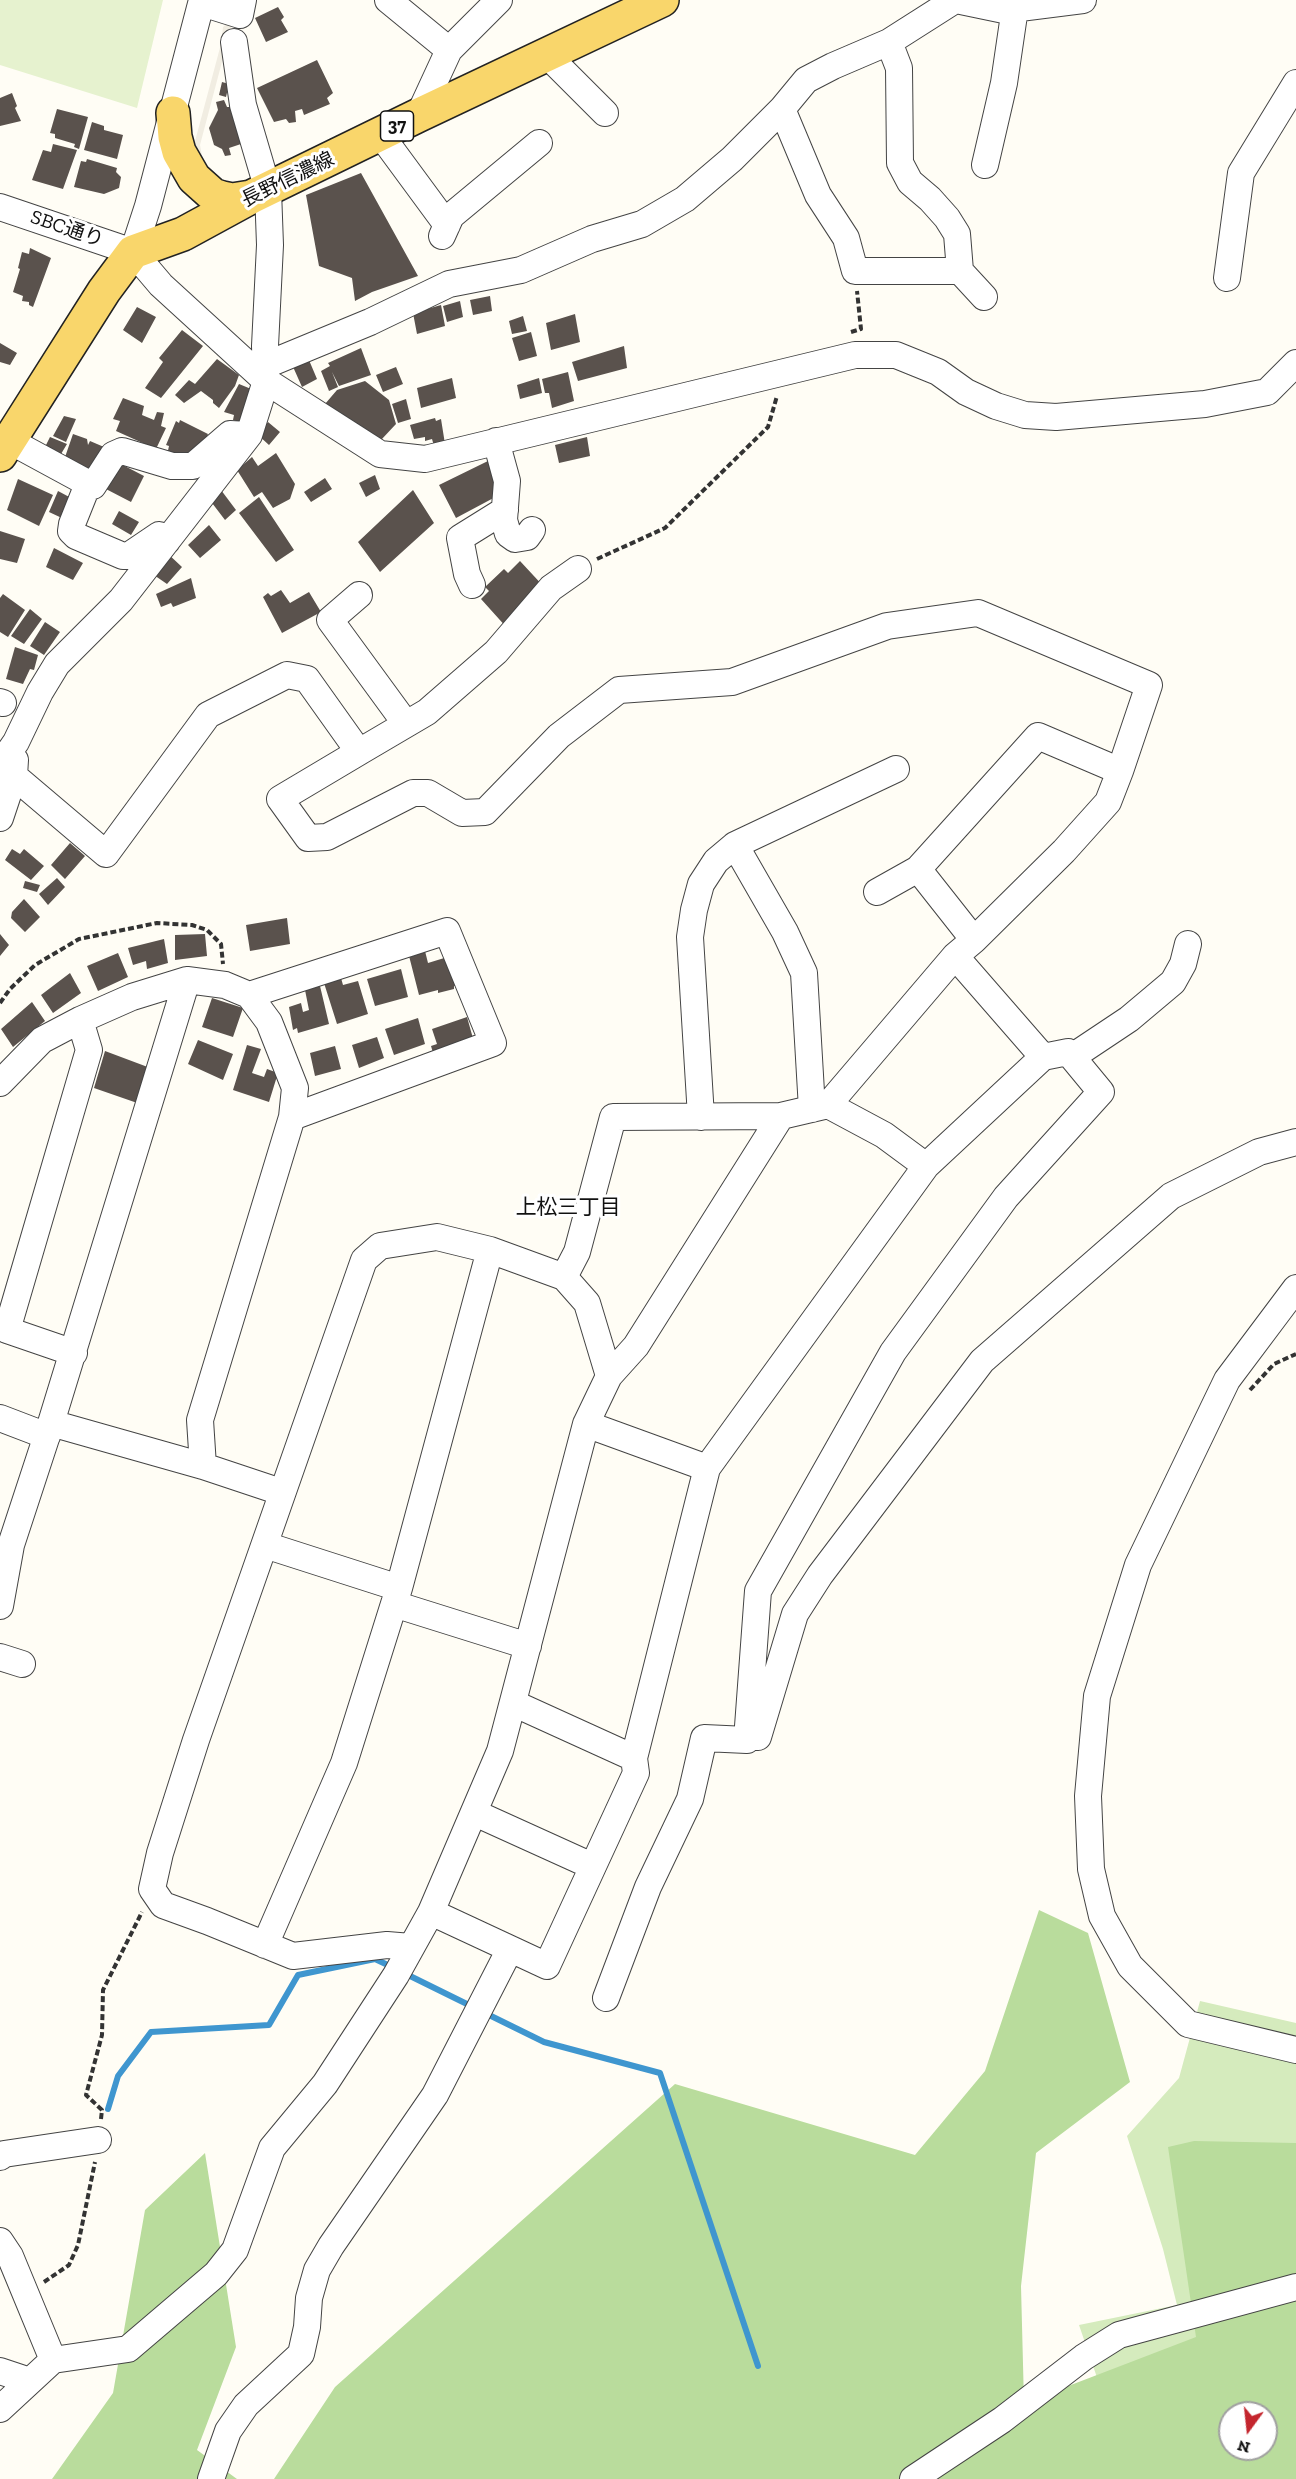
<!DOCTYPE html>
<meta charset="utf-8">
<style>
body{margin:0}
#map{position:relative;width:1296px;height:2479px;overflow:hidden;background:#fffdf5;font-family:"Zilla Slab",serif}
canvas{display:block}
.north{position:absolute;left:1218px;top:2401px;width:60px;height:60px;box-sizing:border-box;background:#fff;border:2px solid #a0a0a0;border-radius:50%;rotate:195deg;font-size:16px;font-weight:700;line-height:24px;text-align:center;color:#111}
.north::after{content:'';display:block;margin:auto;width:21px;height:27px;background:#c4262e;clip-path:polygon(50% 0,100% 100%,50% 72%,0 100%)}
</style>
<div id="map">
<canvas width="1296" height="2479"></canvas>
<div class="north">N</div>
</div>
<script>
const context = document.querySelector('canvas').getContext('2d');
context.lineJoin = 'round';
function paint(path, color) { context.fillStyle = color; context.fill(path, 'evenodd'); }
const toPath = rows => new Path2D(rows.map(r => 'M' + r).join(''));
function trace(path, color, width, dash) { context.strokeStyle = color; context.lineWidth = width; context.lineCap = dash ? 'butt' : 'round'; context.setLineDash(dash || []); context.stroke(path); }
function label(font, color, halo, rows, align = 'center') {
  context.font = font + ' "Zilla Slab","Noto Sans JP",serif'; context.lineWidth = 6; context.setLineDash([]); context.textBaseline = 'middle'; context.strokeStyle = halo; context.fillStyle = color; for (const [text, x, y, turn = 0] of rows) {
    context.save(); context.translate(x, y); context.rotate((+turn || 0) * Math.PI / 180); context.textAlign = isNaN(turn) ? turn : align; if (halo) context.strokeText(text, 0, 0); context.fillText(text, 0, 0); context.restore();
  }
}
paint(toPath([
 [1200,2001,1296,2023,1296,2479,1114,2427,1079,2325,1177,2305,1163,2249,1127,2136,1179,2078],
 [1230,2413,1266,2413,1266,2449,1230,2449]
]), '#d5ebbd');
paint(toPath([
 [1039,1910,1088,1933,1130,2082,1036,2153,1021,2286,1024,2403,1196,2337,1168,2147,1194,2141,1296,2143,1296,2479,274,2479,335,2387,675,2084,915,2155,985,2071],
 [1230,2413,1266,2413,1266,2449,1230,2449],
 [205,2153,236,2347,197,2450,237,2479,52,2479,113,2393,145,2210]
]), '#b9dc9c');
paint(toPath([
 [0,0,163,0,137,108,0,65]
]), '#e6f2cf');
paint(toPath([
 [228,23,232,24,200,145,202,156,215,187,194,145,221,44,223,27]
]), '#f1ede2');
trace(toPath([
 [404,1973,473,2007],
 [485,2013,544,2042,660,2073,758,2366],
 [108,2109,118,2076,151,2032,269,2025,298,1975,375,1959,392,1967]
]), '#3f96cf', 6);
paint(toPath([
 [278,7,284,17,281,20,288,32,266,42,255,18],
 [317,60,333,93,327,98,330,104,304,115,302,109,295,111,296,122,289,123,286,119,274,122,257,88],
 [222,82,229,84,226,97,219,95],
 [12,93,17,106,15,108,21,121,0,126,0,98],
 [224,100,227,107,235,107,247,142,229,148,231,155,225,156,222,149,214,145,209,128,218,110,216,102],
 [57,109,88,117,79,149,74,147,75,144,55,138,55,134,50,133],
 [92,122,104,126,104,130,123,135,117,159,84,150],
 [53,144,77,150,63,189,32,180,43,150,51,152],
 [87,159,117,168,116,172,121,177,119,188,104,194,74,187,81,161,86,162],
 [361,173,418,276,372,292,355,301,352,278,319,266,306,195],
 [30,248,51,258,33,307,29,305,29,302,22,301,23,296,13,292,20,269,18,268,22,252,29,254],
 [490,296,492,311,473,315,470,300],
 [460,301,463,317,447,322,443,306],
 [441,305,445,326,417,334,413,313],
 [137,307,156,317,142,343,123,330],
 [575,314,580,342,551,350,546,323],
 [523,316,527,331,512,334,509,321],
 [182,330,203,346,161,398,145,388,163,362,159,358],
 [531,332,537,356,519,361,512,338],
 [0,343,17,353,10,365,0,362],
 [624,346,627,368,578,381,572,362],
 [361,348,371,375,339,386,332,372,338,387,329,391,321,371,330,366,328,363],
 [306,353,317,379,302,387,290,360],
 [217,359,239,375,235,386,219,408,213,403,213,400,201,391,184,403,175,395,189,380,195,384],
 [396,367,403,384,383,392,376,375],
 [568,372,574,401,552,408,549,393,545,393,542,379],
 [452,378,456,398,421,408,417,388],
 [539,378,542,393,520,399,517,385],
 [365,381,389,400,396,424,381,440,325,404,337,390],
 [239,384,256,391,242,423,233,420,234,415,224,412],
 [123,398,144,406,142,415,154,420,157,412,164,413,161,426,166,428,156,449,116,431,120,421,113,419],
 [406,399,411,419,398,423,392,404],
 [64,416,76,419,66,442,53,436],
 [435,418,436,421,441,419,445,444,434,446,432,439,425,441,425,437,414,439,410,425],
 [180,420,208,434,199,454,193,458,180,452,178,457,167,455,169,446,166,445,176,421,179,423],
 [268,422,280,432,269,445,258,435],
 [73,434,87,439,88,445,90,441,104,447,89,473,64,460],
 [50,437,67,444,58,459,43,451],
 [587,437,590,456,559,463,555,445],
 [276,453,295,484,290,499,273,508,262,492,254,497,237,470,252,457,258,466],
 [490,460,501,494,456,518,439,485],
 [117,462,144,476,131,502,104,488],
 [375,475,380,489,366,497,359,483],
 [325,478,332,489,311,502,304,492],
 [18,479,53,495,39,526,7,510],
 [221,490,236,510,225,520,209,499],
 [413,490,434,523,380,572,358,542],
 [58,491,73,499,64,519,49,512],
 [259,497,294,550,276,562,239,513],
 [119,511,139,522,131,535,112,524],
 [209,525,221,540,200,558,188,545],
 [0,531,25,539,17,563,0,559],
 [54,548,83,563,73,580,46,567],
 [166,552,182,567,167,584,151,573],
 [520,561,546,589,508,629,481,599,489,591,485,587,504,569,508,573],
 [191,578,196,598,173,607,171,603,161,607,156,594],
 [281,590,290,603,309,592,321,612,282,633,263,597,268,593,271,596],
 [3,594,25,610,8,637,0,632,0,598],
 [30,609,42,619,24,644,11,636],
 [45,622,60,632,44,655,30,646],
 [15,647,38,655,34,670,30,669,23,684,6,679],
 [70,843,85,856,65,879,51,865],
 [12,849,20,854,24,849,44,866,31,880,5,860],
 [57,878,65,887,48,905,39,894],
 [25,881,40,885,37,892,23,888],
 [24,899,40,917,25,932,11,918,12,912],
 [287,918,290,944,250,951,246,925],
 [0,934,9,945,0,956],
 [205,934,207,956,175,960,175,935],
 [164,939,168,963,147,969,146,961,133,965,128,948],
 [424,947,428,963,454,955,460,984,454,986,454,989,438,993,438,990,419,995,408,952],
 [118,953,128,977,98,991,87,966],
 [401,969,408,997,375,1006,367,979],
 [70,973,81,993,53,1013,41,995],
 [341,978,343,985,358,981,368,1014,337,1024,324,983],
 [320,986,329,1024,298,1033,297,1028,293,1030,289,1007,301,1003,303,1012,309,1010,305,990],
 [212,998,243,1008,233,1037,202,1027],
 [32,1002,45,1021,13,1047,1,1029],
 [467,1017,474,1042,434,1056,431,1046,437,1044,432,1029],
 [418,1018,425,1044,394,1055,385,1029],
 [377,1037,384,1058,359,1068,352,1045],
 [198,1040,233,1054,223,1080,188,1064],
 [247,1045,261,1049,252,1073,264,1077,267,1069,278,1073,269,1102,233,1090],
 [335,1046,341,1069,315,1076,310,1053],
 [105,1051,153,1069,143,1105,94,1088]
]), '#5a524d');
const minor = toPath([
 [388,0,449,50],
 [956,0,1004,10,1083,0],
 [202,3,240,15,243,0],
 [889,42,899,68,900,163,910,182,930,199,947,218,957,234,960,271],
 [547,55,605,113],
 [782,109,818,195,846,238,855,271,960,271,984,297],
 [419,115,449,50,499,0],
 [380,134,447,225],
 [985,165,1004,83,1015,8],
 [0,207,133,252,161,285,266,381,380,454,425,459,855,355,896,355,938,372,966,392,996,406,1025,415,1056,417,1205,404,1267,392,1296,363],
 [442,236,451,216,539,143],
 [133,252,148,206,202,0],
 [1227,278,1241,173,1296,83],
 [266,365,370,322,449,284,521,270,592,239,642,224,685,199,732,159,782,109,806,80,833,66,889,42,955,0],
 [10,441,93,486,113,455,122,451,172,466,193,466,230,434,249,435],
 [496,441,507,481,504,520,508,534,515,539,527,537,532,530],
 [88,484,72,524,71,531,76,536,123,556,128,556,159,535,167,541],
 [472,585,467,574,460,538,505,510],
 [359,595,330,620,406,724],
 [0,702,3,703],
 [359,752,427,712,496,652,551,588,578,569],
 [0,765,16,742,40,692,57,664,121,600,249,435,266,381,265,346,270,245,268,190,243,105,234,42],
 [14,776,106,854,208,715,287,675,307,679,359,752,280,799,308,838,327,837,413,793,428,793,462,813,485,812,559,736,619,690,732,682,887,626,978,613,1149,685,1120,771,1108,802,1064,851,974,940,918,869,1038,736,1120,771],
 [0,818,14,776,15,760],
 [877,892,918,869],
 [955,956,1043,1057],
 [249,995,447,931,493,1043,292,1117],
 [1072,1057,1129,1019,1173,982,1183,964,1188,944],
 [0,1083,42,1040,80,1020,132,997,187,980,225,985,249,995,269,1022,295,1088,292,1117,200,1420,203,1466],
 [828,1105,955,956,974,940],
 [812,1109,804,973,785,932,735,845,896,769],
 [701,1117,690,937,694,910,701,884,716,861,735,845],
 [564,1277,577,1252,613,1117,781,1116,828,1105,884,1135,926,1166,1043,1057,1068,1052,1101,1092,1006,1197,893,1352,758,1591,747,1740,704,1738,690,1799,648,1887,606,1998],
 [1296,1288,1227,1380,1138,1565,1097,1696,1088,1796,1091,1869,1102,1916,1130,1966,1188,2024,1296,2050],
 [74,1353,7,1330,89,1050,80,1020],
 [609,1376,636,1346,781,1116],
 [0,1418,47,1436],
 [51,1423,187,980],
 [586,1424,707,1468,926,1166],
 [265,1545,399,1588],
 [394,1604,528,1646],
 [0,1606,11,1545,51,1423,203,1466,281,1492],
 [0,1657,22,1664],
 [513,1703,634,1758],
 [758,1737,795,1614,820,1575,982,1361,1171,1196,1259,1152,1296,1142],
 [475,1813,592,1866],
 [431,1912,547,1966,636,1773,634,1758,707,1468],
 [265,1945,344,1763,399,1588,490,1250],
 [0,2157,4,2154,98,2140],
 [0,2241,10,2256,53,2360],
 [0,2371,30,2381],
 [0,2409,53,2360,128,2349,216,2274,235,2250,272,2148,325,2084,396,1975,431,1912,500,1751,586,1424,609,1376,587,1303,564,1277,490,1250,437,1237,380,1246,364,1260,196,1740,160,1853,152,1889,163,1905,207,1921,293,1956,387,1945,411,1947],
 [211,2479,228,2431,246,2405,301,2354,307,2327,309,2298,317,2270,331,2246,435,2095,510,1949],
 [913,2479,1002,2420,1084,2357,1119,2335,1296,2287]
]);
const major = toPath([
 [173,113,175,137,179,152,194,178,213,195,222,198,232,200,251,197],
 [0,455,104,291,133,252,183,234,251,197,419,115,662,0]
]);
trace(minor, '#444', 28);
trace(major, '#222', 36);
trace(toPath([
 [851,332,861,329,857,291],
 [597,559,665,528,768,427,777,396],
 [0,1003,10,989,35,965,79,939,157,923,192,925,207,930,221,944,223,964],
 [1250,1390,1274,1364,1296,1354],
 [101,2119,102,2110,86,2095,102,2035,103,1990,142,1912],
 [44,2282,69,2265,78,2245,95,2162]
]), '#333', 4, [6, 3]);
trace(minor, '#fff', 26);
trace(major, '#f9d66b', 33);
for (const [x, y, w] of [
 [397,126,33]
]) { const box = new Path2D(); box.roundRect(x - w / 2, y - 15, w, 30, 4.5); context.fillStyle = '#fff'; context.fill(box); trace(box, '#111', 1.5); }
label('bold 18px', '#111', null, [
 ["37",397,126]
]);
label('20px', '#111', '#fff', [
 ["長野信濃線",288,180,-26],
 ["SBC通り",67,229,19]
]);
label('21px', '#111', '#fff', [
 ["上松三丁目",568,1208]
]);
</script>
